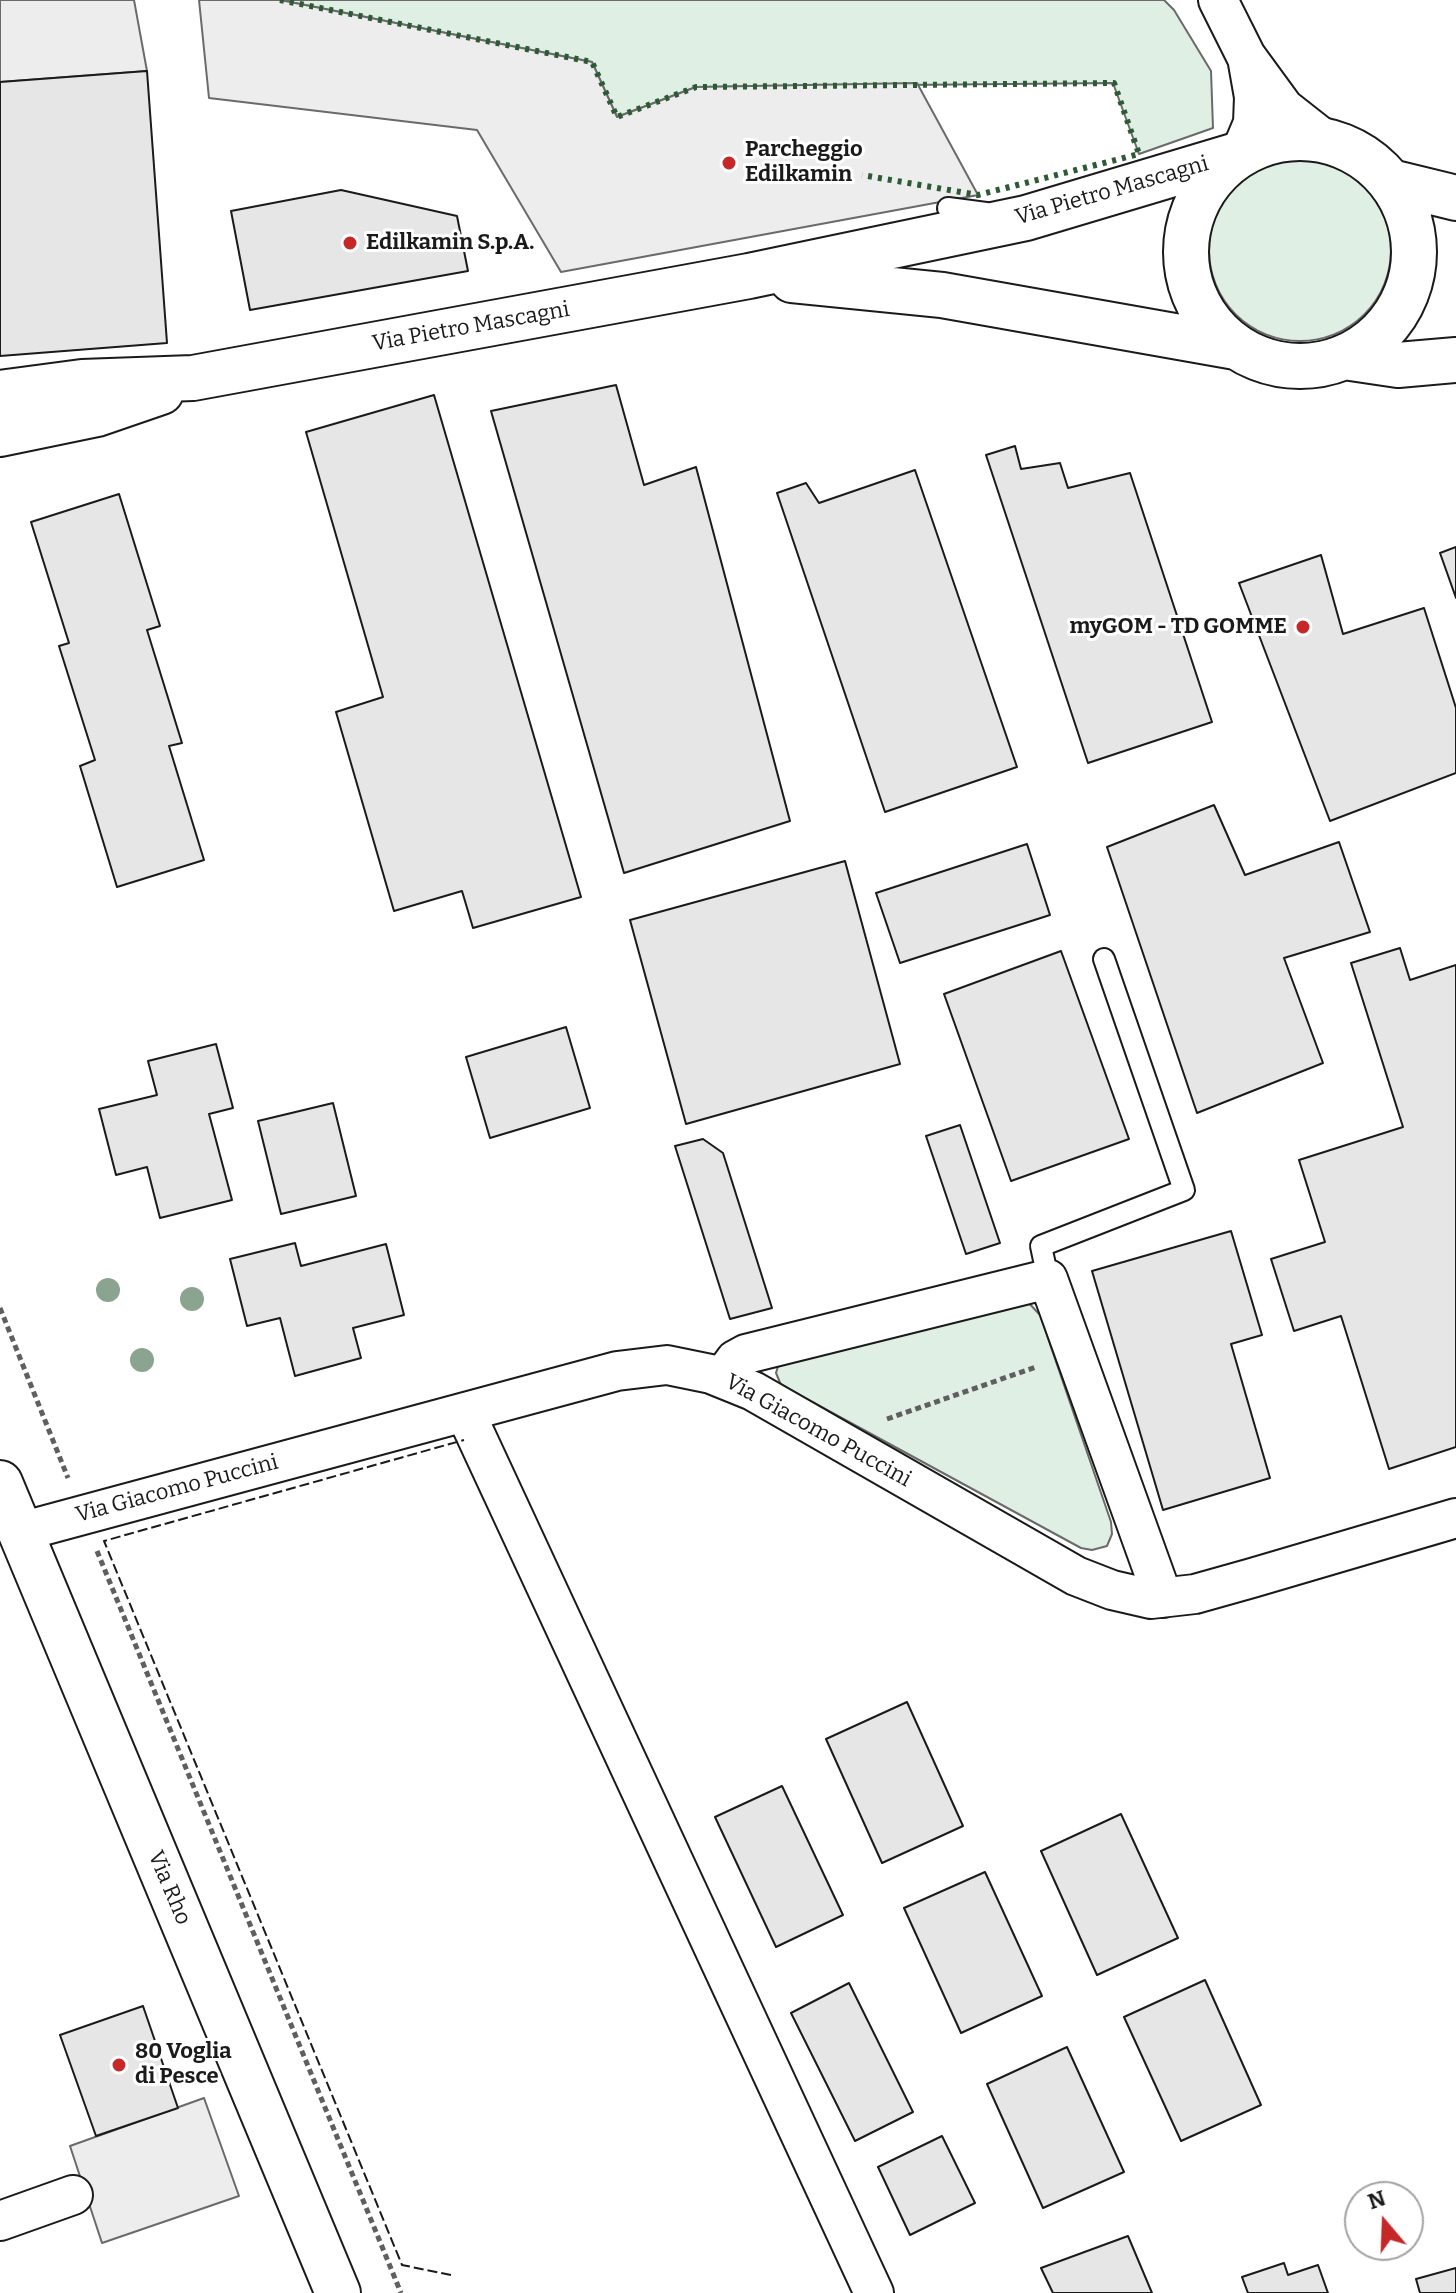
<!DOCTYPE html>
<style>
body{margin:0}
#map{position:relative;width:1456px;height:2293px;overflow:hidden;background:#fff;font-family:Bitter,serif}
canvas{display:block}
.north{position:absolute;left:1344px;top:2181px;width:80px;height:80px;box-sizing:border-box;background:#fff;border:2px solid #a3a3a3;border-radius:50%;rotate:341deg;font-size:22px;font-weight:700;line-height:32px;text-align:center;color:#1a1a1a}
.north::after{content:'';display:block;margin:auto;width:28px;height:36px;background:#c62828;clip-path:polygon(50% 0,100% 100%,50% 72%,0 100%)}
</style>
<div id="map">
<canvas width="1456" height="2293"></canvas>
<div class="north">N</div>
</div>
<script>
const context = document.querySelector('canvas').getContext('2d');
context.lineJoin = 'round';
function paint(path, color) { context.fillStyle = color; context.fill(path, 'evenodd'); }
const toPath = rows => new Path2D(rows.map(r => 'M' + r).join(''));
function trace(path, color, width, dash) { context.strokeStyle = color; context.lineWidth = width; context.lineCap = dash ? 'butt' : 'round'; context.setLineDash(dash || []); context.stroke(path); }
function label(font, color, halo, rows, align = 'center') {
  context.font = font + ' Bitter,serif'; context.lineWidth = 6; context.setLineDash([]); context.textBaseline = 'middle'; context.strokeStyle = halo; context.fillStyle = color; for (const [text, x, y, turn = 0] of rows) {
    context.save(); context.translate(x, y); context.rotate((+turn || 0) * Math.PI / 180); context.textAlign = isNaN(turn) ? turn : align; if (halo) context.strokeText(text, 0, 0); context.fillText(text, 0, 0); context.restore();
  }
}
const green = toPath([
 [280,0,1164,0,1174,10,1211,71,1213,128,1139,154,1113,83,696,87,617,117,592,62,280,0],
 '1209 250a91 91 0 1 1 182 0a91 91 0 1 1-182 0Z',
 [1026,1300,1040,1315,1111,1522,1112,1534,1107,1546,1092,1550,1081,1548,781,1385,776,1373,779,1363,1026,1300]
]);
paint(green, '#e0efe3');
trace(green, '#6a6a6a', 2);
const parking = toPath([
 [0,0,134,0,147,71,0,82,0,0],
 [199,0,280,0,592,62,617,117,696,87,917,83,978,195,561,272,477,130,209,98,199,0],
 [204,2098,239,2196,102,2243,70,2146,204,2098]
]);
paint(parking, '#ededed');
trace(parking, '#6a6a6a', 2);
const building = toPath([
 [147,71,167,343,0,356,0,82,147,71],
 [341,190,457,216,468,271,250,310,231,211,341,190],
 [616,385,644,485,696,467,790,821,624,873,491,411,616,385],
 [434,395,581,897,473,928,462,891,394,911,336,712,383,697,306,432,434,395],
 [1015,446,1021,469,1060,463,1068,488,1130,473,1212,722,1088,763,986,455,1015,446],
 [915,470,1017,767,885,812,777,493,806,483,819,503,915,470],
 [119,494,160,626,147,630,182,743,169,746,204,860,117,887,80,766,95,760,59,646,69,643,31,522,119,494],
 [1456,547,1456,598,1440,553,1456,547],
 [1321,555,1343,634,1424,608,1456,708,1456,773,1330,821,1239,583,1321,555],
 [1214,805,1245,875,1339,842,1370,932,1284,958,1323,1063,1197,1113,1107,847,1214,805],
 [1027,844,1050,915,900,963,876,893,1027,844],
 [845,861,900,1064,686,1124,630,920,845,861],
 [1400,948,1410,980,1456,965,1456,1447,1389,1469,1341,1316,1294,1331,1271,1259,1325,1242,1299,1160,1403,1127,1351,963,1400,948],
 [1061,951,1129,1139,1011,1181,944,994,1061,951],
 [566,1027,590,1108,490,1138,466,1057,566,1027],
 [216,1044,233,1108,209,1114,232,1200,160,1218,147,1167,116,1175,99,1109,157,1095,148,1061,216,1044],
 [333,1103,356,1196,281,1214,258,1121,333,1103],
 [960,1125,1000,1243,966,1254,926,1136,960,1125],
 [703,1139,723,1153,772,1308,730,1319,675,1146,703,1139],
 [1231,1231,1262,1335,1231,1344,1270,1478,1163,1510,1092,1271,1231,1231],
 [295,1243,301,1266,386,1244,404,1315,353,1328,361,1358,295,1376,280,1318,247,1326,230,1259,295,1243],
 [907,1702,963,1826,882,1863,826,1739,907,1702],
 [782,1786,843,1915,776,1947,715,1817,782,1786],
 [1121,1814,1178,1938,1097,1975,1041,1851,1121,1814],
 [985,1872,1042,1996,961,2033,904,1908,985,1872],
 [1205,1980,1261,2105,1181,2141,1124,2017,1205,1980],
 [849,1983,913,2112,855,2141,791,2013,849,1983],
 [143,2006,178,2108,96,2136,60,2035,143,2006],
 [1067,2047,1124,2172,1043,2208,987,2084,1067,2047],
 [942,2136,975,2203,910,2235,878,2167,942,2136],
 [1128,2236,1152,2293,1053,2293,1041,2268,1128,2236],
 [1284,2263,1288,2275,1318,2265,1328,2293,1248,2293,1242,2277,1284,2263],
 [1456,2268,1456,2293,1420,2293,1416,2279,1456,2268]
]);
paint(building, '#e6e6e6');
trace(building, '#1a1a1a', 2);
const lane = toPath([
 [948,208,986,213],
 [1048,1279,1041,1246,1184,1190,1104,959]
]);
const street = toPath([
 [1218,0,1246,56,1284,108,1326,141],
 [1240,154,1253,123,1254,97,1248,63],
 [722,1378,735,1360,746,1354,1048,1279,1163,1598],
 [465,1412,874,2293],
 [20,1532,617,1371,667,1365,711,1374,753,1391,1076,1576,1112,1590,1151,1599,1195,1594,1252,1578,1456,1518],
 [0,2221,73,2195]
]);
const secondary = toPath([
 '1186 252a114 114 0 1 1 228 0a114 114 0 1 1-228 0Z',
 [1391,182,1456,198],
 [792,280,942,295,1236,347],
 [1344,357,1398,365,1456,360],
 [0,393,82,382,193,378,749,276,1026,218,1240,154],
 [0,434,97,414,161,392],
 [0,1483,338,2293]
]);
trace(lane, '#1a1a1a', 24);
trace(street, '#1a1a1a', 42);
trace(secondary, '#1a1a1a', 48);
trace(toPath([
 [0,1308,68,1478],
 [887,1419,1036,1367],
 [97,1551,401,2293]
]), '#5f5f5f', 5, [6, 4]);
trace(lane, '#fff', 20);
trace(street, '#fff', 38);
trace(secondary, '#fff', 44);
trace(toPath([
 [280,0,592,62,617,117,696,87,1114,83,1139,154,978,195,862,175]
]), '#2b5a34', 6, [4, 6]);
trace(toPath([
 [451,2275,402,2265,104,1541,464,1440]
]), '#1a1a1a', 2, [10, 4]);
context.fillStyle = '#8aa48f';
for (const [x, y] of [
 [108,1290],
 [192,1299],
 [142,1360]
]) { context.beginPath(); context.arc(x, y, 12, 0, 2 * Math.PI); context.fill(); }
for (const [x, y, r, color] of [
 [729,163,8,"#c62828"],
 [350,243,8,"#c62828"],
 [1303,627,8,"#c62828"],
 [119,2065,8,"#c62828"]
]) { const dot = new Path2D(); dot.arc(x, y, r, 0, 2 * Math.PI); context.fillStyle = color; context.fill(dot); trace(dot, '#fff', 3); }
label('bold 22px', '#1a1a1a', '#fff', [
 ["Parcheggio",745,150],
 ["Edilkamin",745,175],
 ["Edilkamin S.p.A.",366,243],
 ["myGOM - TD GOMME",1287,627,"right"],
 ["80 Voglia",135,2052],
 ["di Pesce",135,2077]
], 'left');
label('22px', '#1a1a1a', '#fff', [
 ["Via Pietro Mascagni",1112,191,-16],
 ["Via Pietro Mascagni",471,327,-10],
 ["Via Giacomo Puccini",818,1431,29],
 ["Via Giacomo Puccini",177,1489,-15],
 ["Via Rho",169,1888,67]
]);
</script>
